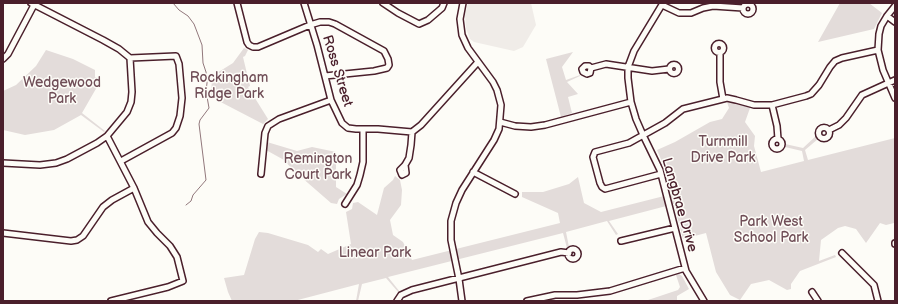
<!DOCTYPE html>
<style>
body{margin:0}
#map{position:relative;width:898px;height:304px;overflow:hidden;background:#fdfcf7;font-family:"Balsamiq Sans",sans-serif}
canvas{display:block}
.frame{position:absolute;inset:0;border:4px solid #4a1f2b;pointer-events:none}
</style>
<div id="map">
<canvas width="898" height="304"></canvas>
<div class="frame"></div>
</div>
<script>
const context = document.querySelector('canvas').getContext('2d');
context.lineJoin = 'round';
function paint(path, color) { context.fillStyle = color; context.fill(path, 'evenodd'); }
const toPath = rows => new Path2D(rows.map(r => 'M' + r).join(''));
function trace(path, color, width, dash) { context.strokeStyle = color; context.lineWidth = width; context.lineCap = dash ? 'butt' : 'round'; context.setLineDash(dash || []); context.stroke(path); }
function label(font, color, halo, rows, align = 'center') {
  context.font = font + ' "Balsamiq Sans",sans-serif'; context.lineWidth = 3; context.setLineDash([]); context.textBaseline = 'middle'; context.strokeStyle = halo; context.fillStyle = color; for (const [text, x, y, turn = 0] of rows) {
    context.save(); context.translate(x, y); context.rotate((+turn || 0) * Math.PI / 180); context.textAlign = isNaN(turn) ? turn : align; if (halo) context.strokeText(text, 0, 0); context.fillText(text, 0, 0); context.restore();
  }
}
paint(toPath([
 [468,3,531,3,536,25,523,47,514,51,474,42,470,39,466,28,465,15]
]), '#f0ece8');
paint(toPath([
 [840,3,869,3,882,13,874,29,818,42],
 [244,48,248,50,245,56,243,57,250,86,248,87,268,119,263,124,211,97,212,76,233,63],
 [46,50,73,59,95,70,95,77,101,80,82,113,105,131,104,132,81,115,54,130,25,135,3,130,3,91,16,85,36,66],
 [573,52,562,67,566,80,580,75,580,76,567,82,578,94,568,97,572,113,561,117,546,59],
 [727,102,736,103,750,108,745,122,755,136,754,146,761,172,804,161,802,151,785,147,785,144,803,148,816,136,818,139,805,150,808,160,895,138,895,221,894,223,886,225,880,223,866,243,856,229,845,226,838,228,821,240,819,261,835,255,836,257,800,271,791,284,791,289,787,290,769,280,751,284,740,300,730,295,716,272,706,233,683,239,674,204,609,221,618,234,616,235,607,221,566,232,569,247,567,248,563,233,388,277,400,292,399,293,386,278,362,284,358,301,356,301,359,284,294,301,232,301,228,292,224,278,244,275,255,239,259,232,268,233,308,245,318,252,321,249,328,254,351,244,346,212,352,209,353,203,358,202,377,215,384,188,393,180,395,176,400,180,402,190,401,205,390,220,393,235,403,242,412,260,560,223,558,213,522,197,522,192,543,192,569,184,578,177,584,203,601,212,672,194,666,171,657,150,675,142,710,122,722,119,729,108],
 [267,142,297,151,312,147,336,152,336,187,347,194,339,199,337,204,331,203,293,170,284,160,266,150],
 [679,274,682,276,689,289,677,296,677,301,645,301,678,290,680,287,676,275]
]), '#e3dcda');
trace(toPath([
 [173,3,179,10,188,16,194,24,202,45,203,63,206,72,207,83,206,91,209,108,200,120,199,124,206,180,193,195,191,201,186,205]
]), '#91777b', 1);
const minor = toPath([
 [237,3,247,42,249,45,253,47,258,47,310,25,320,22,329,22,335,24,384,51,388,59,389,65,387,68,374,71,325,76],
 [304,3,317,45,331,100,342,123,348,128,356,129,378,129,412,132,421,125,478,62],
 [383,3,398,13,419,24,428,20,442,8,444,3],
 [663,3,634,51,628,67,628,78,631,102,636,119,643,135,660,170,686,271,704,301],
 '743 9a5 5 0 1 1 10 0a5 5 0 1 1-10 0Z',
 [662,5,679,13,691,13,703,8,713,6,743,8],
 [895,6,887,16,881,26,879,34,878,50,883,70,895,98],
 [887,16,895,22],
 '714.5 48a4.5 4.5 0 1 1 9 0a4.5 4.5 0 1 1-9 0Z',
 [720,53,720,82,723,99],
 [3,59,8,54,34,5],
 '669.5 69a4.5 4.5 0 1 1 9 0a4.5 4.5 0 1 1-9 0Z',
 [591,68,590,73,587,74,583,72,582,69,585,66,589,66,591,68,606,64,652,71,669,69],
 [772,105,777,126,778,139],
 [500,122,515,126,531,127,545,125,631,102],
 '818.5 133a5.5 5.5 0 1 1 11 0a5.5 5.5 0 1 1-11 0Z',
 [829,130,839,125,846,118,862,95,895,80],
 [107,136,134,188,148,222,157,233,170,246,177,257,183,281,168,287,111,301],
 '772 144a5 5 0 1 1 10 0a5 5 0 1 1-10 0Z',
 [121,161,172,133,176,128,180,116,182,98,179,64,176,56,130,58],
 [3,163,40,165,56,163,67,159,97,143,107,136,127,112,131,102,132,92,130,58,119,49,103,40,31,3],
 [405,165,406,173,402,175,400,170,405,165,409,158,411,145,412,132],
 [473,172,515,194],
 [261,174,265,133,268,126,279,119,331,100],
 [661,174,605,189,602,187,600,183,593,157,595,152,629,143,665,123,683,109,727,98,736,100,754,105,772,105,806,96,811,94,819,85,830,67,835,61,842,58,878,50],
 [345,204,357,185,360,175,363,162,363,129],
 [3,233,71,241,77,240,83,236,103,207,112,200,134,188],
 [621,241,675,228],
 [895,243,895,244],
 '568 254a5 5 0 1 1 10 0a5 5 0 1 1-10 0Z',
 [842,253,874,285,878,301],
 [812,292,818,301],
 [397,301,401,295,412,290,561,252,569,253],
 [462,301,459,279,451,240,451,221,456,203,462,190,494,140,499,129,501,105,497,90,493,82,468,48,462,35,460,19,463,3],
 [527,301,555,295,577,295,610,291,685,268]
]);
trace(minor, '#4a1f2b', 8);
trace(minor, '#fdfcf7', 5);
label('14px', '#4a1f2b', '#fdfcf7', [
 ["Ross Street",337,71,73],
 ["Langbrae Drive",679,205,74]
]);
label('14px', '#704e57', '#fdfcf7', [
 ["Rockingham",229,78],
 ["Ridge Park",229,94],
 ["Wedgewood",62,83],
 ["Park",62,99],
 ["Turnmill",723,142],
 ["Drive Park",723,158],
 ["Remington",318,159],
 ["Court Park",318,175],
 ["Park West",771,222],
 ["School Park",771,238],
 ["Linear Park",375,253]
]);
</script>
